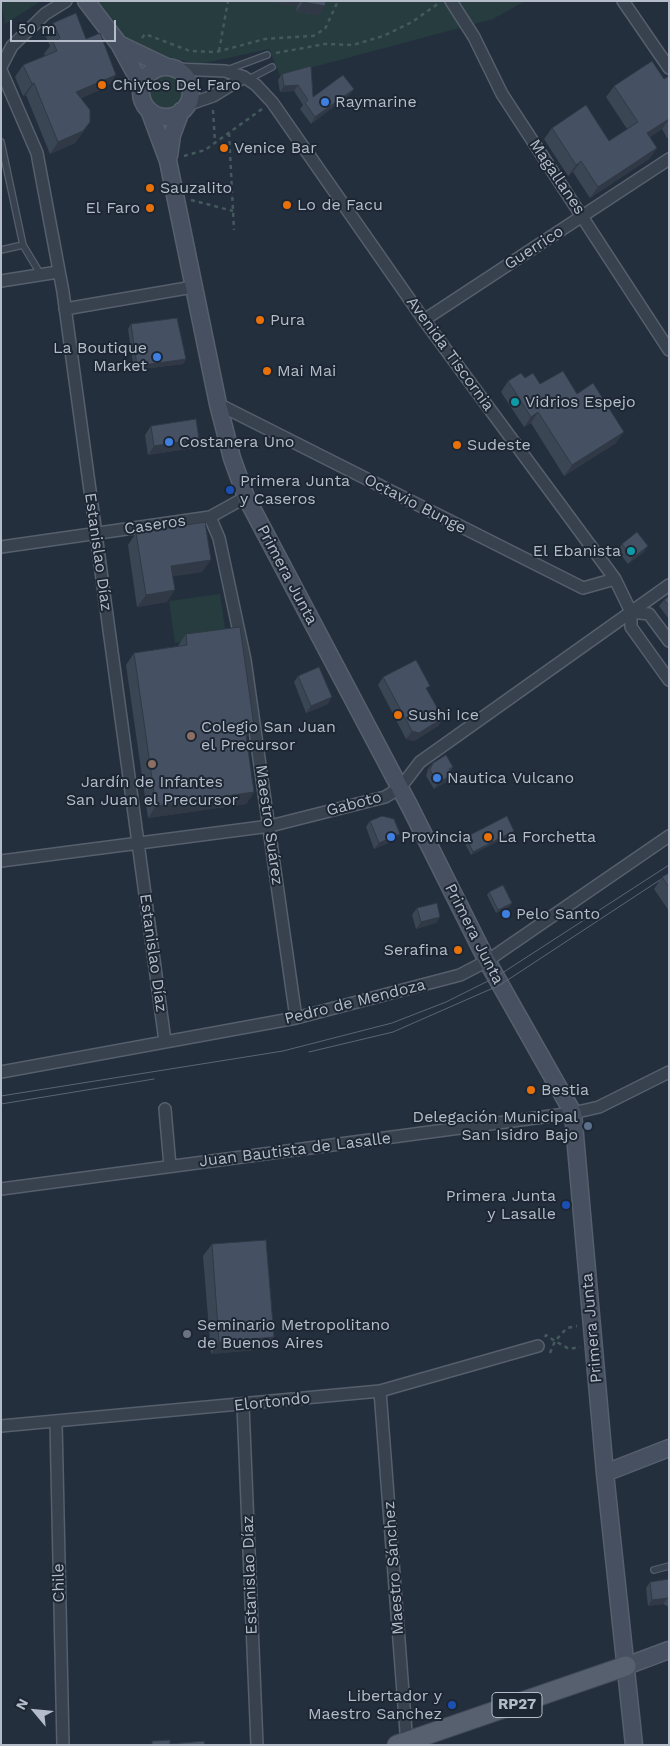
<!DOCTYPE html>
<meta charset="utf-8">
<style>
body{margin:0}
#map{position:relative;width:670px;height:1746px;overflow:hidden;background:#242f3e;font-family:"Work Sans",sans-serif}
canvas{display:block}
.frame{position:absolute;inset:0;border:2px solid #b4bcc9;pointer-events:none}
.north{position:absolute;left:10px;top:1686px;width:50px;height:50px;-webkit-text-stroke:4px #1d2633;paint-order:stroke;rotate:298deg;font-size:14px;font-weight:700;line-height:20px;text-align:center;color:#b4bcc9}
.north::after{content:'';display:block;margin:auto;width:18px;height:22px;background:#b4bcc9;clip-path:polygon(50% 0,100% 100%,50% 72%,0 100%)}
.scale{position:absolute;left:10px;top:20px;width:106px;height:22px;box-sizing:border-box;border:2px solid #b4bcc9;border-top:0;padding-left:6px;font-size:15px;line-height:18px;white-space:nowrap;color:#b4bcc9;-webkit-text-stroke:4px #1d2633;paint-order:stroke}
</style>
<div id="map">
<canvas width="670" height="1746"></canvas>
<div class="frame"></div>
<div class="north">N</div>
<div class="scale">50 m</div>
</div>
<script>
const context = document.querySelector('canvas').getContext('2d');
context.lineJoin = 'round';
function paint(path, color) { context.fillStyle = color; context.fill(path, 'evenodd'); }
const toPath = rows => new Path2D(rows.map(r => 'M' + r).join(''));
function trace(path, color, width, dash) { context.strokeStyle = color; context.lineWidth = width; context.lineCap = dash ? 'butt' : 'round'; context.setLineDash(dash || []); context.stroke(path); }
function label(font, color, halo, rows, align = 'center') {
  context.font = font + ' "Work Sans",sans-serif'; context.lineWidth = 4; context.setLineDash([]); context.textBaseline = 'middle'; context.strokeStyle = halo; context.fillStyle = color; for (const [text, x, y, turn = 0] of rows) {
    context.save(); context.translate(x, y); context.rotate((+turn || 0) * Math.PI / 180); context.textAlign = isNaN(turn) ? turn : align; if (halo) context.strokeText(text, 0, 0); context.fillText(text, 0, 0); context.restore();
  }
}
paint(toPath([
 [1,1,41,1,5,24],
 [98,1,525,1,493,19,280,76,269,49,200,64,169,58,125,37,112,23],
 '149 91a17 17 0 1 1 34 0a17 17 0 1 1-34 0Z',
 [220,594,226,636,175,643,169,601]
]), '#263c3f');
const lane = toPath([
 [227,70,267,55],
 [249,79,272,67],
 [1,142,23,245],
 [1,250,23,245,41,275],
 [654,1570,669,1566]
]);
const street = toPath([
 [451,1,474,37,502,94,669,350],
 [623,1,669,68],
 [1,67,12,46,45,14,66,1],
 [176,69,225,71,244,77,256,85,272,102,424,320,615,579,631,612,631,627,669,680],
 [1,70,37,153,63,292,165,1041],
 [187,105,213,96,244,77],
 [1,281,58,272],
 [65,309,193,287],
 [424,320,669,159],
 [218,404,583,588,615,579],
 [210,517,219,538,245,660,296,1018],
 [1,547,210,517,246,497],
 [631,612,649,614,669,641],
 [1,861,270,826,385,797,400,788,420,762,669,585],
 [1,1072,296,1018,460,975,487,961,669,836],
 [165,1109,170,1166],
 [1,1189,573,1113,599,1107,669,1072],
 [380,1391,407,1745],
 [243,1405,257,1745],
 [56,1422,63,1745],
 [1,1426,380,1391,538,1346]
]);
const secondary = toPath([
 [86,1,119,44,142,86],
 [119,44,167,67],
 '141 92a25 25 0 1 1 50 0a25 25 0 1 1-50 0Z',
 [149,110,168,161,218,404,232,458,246,497,410,807,487,961,573,1113,605,1473,634,1745],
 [169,156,172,135,181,111],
 [605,1473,669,1448],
 [626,1666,669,1650]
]);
const primary = toPath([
 [397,1745,626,1666]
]);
trace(lane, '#565f6c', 8);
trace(street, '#565f6c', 14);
trace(secondary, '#565f6c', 19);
trace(primary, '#414a57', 21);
trace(toPath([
 [142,38,145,34,190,51,216,52,265,39,313,36,325,29,338,1],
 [219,51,228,1],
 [276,53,325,44,353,45,383,36,412,22,439,3],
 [213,110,215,143],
 [229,133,234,230],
 [184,156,205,150,262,109],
 [188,188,231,185],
 [191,200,233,211],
 [545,1337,546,1335,555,1341,567,1328,577,1326],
 [550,1353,555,1341,569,1349,580,1347]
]), '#44595c', 2.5, [4, 4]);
trace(lane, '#38414e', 5.5);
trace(street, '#38414e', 11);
trace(secondary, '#465061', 16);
trace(primary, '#56606e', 19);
trace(toPath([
 [309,1052,393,1032,500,985,669,874],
 [1,1096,283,1051,392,1023,446,1002,496,977,669,865],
 [1,1104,154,1079]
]), '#5a6575', 1);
paint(toPath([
 [263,1,326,1,319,15,296,12,297,6],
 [53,23,86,39,116,75,107,87,81,98,90,122,75,143,50,154,26,95,23,96,15,77,23,65,45,56,44,54,50,46,45,35],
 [311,66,313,97,354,89,349,95,311,124,300,109,303,105,294,91,280,92,278,80,282,74],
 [669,76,669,137,667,138,662,129,650,137,657,148,649,159,590,198,573,172,568,176,544,139,552,128,609,141,627,129,606,97,614,86,664,79],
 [131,324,186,359,183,364,134,370,128,329],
 [525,378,540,384,577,394,616,443,564,476,531,423,524,427,501,392,508,381],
 [151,426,199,439,193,448,148,455,145,435],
 [136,533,202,572,173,576,167,602,137,607,128,545],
 [622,544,644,552,628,564,618,551],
 [669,596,669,619,659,606,664,600],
 [186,634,246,738,254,792,246,804,148,818,126,665,134,653,178,646],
 [298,676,328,704,306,713,294,682],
 [383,677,427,690,443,718,438,726,414,741,406,739,378,685],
 [433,763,453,767,450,771,452,775,448,781,434,789,426,776,428,769],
 [370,821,395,840,374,849,366,827],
 [514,831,512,834,471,855,463,840,466,837],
 [669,873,669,911,654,889,662,877],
 [489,892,512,903,510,906,496,913,487,895],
 [417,908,440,917,436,923,416,929,412,915],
 [212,1244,274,1337,265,1349,211,1354,203,1256],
 [669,1579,669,1607,663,1604,648,1606,646,1588,650,1582]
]), '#3b4654');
paint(toPath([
 [263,1,301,1,297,6],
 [303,2,325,6,319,15,296,12],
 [116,75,107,87,67,104,76,92],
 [34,83,26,95,23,96,32,84],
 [298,85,294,91,280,92,284,86],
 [354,89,349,95,311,124,315,117],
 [669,119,662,129,640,144,647,133],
 [90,122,75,143,50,154,58,142],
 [657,148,649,159,590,198,598,187],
 [581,161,573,172,568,176,576,165],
 [186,359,183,364,134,370,137,366],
 [538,412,531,423,524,427,531,417],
 [624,432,616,443,564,476,572,465],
 [199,439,193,448,148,455,154,446],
 [648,546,644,552,628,564,633,558],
 [211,560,202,572,163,578,171,566],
 [175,590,167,602,137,607,146,595],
 [332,697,328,704,306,713,311,706],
 [443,718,438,726,414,741,406,739,412,731],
 [254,726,246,738,245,728],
 [452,775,448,781,434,789,438,783],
 [254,792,246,804,148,818,156,806],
 [514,831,512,834,471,855,473,852],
 [400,834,395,840,374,849,379,843],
 [512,903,510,906,496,913,498,910],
 [440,917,436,923,416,929,421,922],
 [274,1337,265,1349,211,1354,219,1342],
 [668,1598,663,1604,648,1606,652,1600]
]), '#303945');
const building = toPath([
 [303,1,326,1,325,6,303,2,303,1],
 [76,13,86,39,100,33,116,75,76,92,90,110,90,122,83,131,58,142,34,83,32,84,23,65,57,51,53,42,60,38,53,23,76,13],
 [652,61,664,79,669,76,669,119,647,133,657,148,598,187,581,161,576,165,552,128,586,105,609,141,638,122,614,86,652,61],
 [311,66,313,97,343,75,354,89,315,117,305,103,308,100,298,85,284,86,282,74,311,66],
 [177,318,186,359,137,366,131,324,177,318],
 [563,371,577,394,593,383,624,432,572,465,538,412,531,417,508,381,521,373,525,378,533,373,540,384,563,371],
 [196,419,199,439,154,446,151,426,196,419],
 [205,522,211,560,171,566,175,590,146,595,136,533,205,522],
 [637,532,648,546,633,558,622,544,637,532],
 [669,596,669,606,664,600,669,596],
 [240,627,254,726,245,728,254,792,156,806,134,653,187,645,186,634,240,627],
 [416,660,430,686,426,688,443,718,419,733,412,731,383,677,416,660],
 [319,667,332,697,311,706,298,676,319,667],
 [446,755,453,767,449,769,452,775,438,783,430,770,433,763,446,755],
 [382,816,394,819,400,834,379,843,370,821,382,816],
 [507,816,514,831,473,852,466,837,507,816],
 [669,873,669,887,662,877,669,873],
 [503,885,512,903,498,910,489,892,503,885],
 [437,903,440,917,421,922,417,908,437,903],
 [266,1240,274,1337,219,1342,212,1244,266,1240],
 [669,1579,669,1598,668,1598,652,1600,650,1582,669,1579],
 [170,1740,170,1744,204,1741,205,1745,152,1745,152,1741,170,1740]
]);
paint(building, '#455162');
trace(building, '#303945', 1);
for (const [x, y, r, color] of [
 [102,85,5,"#e8710a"],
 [325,102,5,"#3f7fe0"],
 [224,148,5,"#e8710a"],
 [150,188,5,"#e8710a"],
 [287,205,5,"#e8710a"],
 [150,208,5,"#e8710a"],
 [260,320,5,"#e8710a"],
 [157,357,5,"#3f7fe0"],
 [267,371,5,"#e8710a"],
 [515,402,5,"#0f9aa8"],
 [169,442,5,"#3f7fe0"],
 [457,445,5,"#e8710a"],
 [230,490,5,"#1a4fb4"],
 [631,551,5,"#0f9aa8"],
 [398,715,5,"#e8710a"],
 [191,736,5,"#8d6e63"],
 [152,764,5,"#8d6e63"],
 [437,778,5,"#3f7fe0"],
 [391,837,5,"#3f7fe0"],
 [488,837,5,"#e8710a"],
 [506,914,5,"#3f7fe0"],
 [458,950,5,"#e8710a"],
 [531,1090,5,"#e8710a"],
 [588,1126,5,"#5c6f8a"],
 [566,1205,5,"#1a4fb4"],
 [187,1334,5,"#6b7280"],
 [452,1705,5,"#1a4fb4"]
]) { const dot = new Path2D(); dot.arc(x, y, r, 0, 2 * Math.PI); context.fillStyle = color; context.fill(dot); trace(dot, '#1d2633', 2); }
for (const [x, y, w] of [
 [517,1705,50]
]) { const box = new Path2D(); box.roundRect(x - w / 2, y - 12.5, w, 25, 4); context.fillStyle = '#1d2633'; context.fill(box); trace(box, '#b4bcc9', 1); }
label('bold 15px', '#b4bcc9', null, [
 ["RP27",517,1705]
]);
label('16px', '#b4bcc9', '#1d2633', [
 ["Chiytos Del Faro",112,85],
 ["Raymarine",335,102],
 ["Venice Bar",234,148],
 ["Sauzalito",160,188],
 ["Lo de Facu",297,205],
 ["El Faro",140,208,"right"],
 ["Pura",270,320],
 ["La Boutique",147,348,"right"],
 ["Market",147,366,"right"],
 ["Mai Mai",277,371],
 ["Vidrios Espejo",525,402],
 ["Costanera Uno",179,442],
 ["Sudeste",467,445],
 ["Primera Junta",240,481],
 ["y Caseros",240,499],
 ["El Ebanista",621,551,"right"],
 ["Sushi Ice",408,715],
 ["Colegio San Juan",201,727],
 ["el Precursor",201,745],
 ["Nautica Vulcano",447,778],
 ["Jardín de Infantes",152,782,"center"],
 ["San Juan el Precursor",152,800,"center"],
 ["Provincia",401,837],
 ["La Forchetta",498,837],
 ["Pelo Santo",516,914],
 ["Serafina",448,950,"right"],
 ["Bestia",541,1090],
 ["Delegación Municipal",578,1117,"right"],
 ["San Isidro Bajo",578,1135,"right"],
 ["Primera Junta",556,1196,"right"],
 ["y Lasalle",556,1214,"right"],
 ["Seminario Metropolitano",197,1325],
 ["de Buenos Aires",197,1343],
 ["Libertador y",442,1696,"right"],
 ["Maestro Sanchez",442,1714,"right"]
], 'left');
label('16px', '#b4bcc9', '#1d2633', [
 ["Magallanes",557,177,56],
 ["Guerrico",534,248,-33],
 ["Avenida Tiscornia",450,354,54],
 ["Octavio Bunge",415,504,27],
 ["Caseros",155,525,-8],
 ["Estanislao Díaz",98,552,82],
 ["Primera Junta",287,575,62],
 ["Gaboto",354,804,-15],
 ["Maestro Suárez",269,825,82],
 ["Primera Junta",474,934,63],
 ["Estanislao Díaz",153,953,82],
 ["Pedro de Mendoza",355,1002,-14],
 ["Juan Bautista de Lasalle",295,1150,-7],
 ["Primera Junta",592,1328,-95],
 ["Elortondo",272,1402,-6],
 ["Maestro Sánchez",394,1568,-94],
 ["Estanislao Díaz",250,1575,-92],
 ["Chile",59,1583,-91]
]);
</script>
